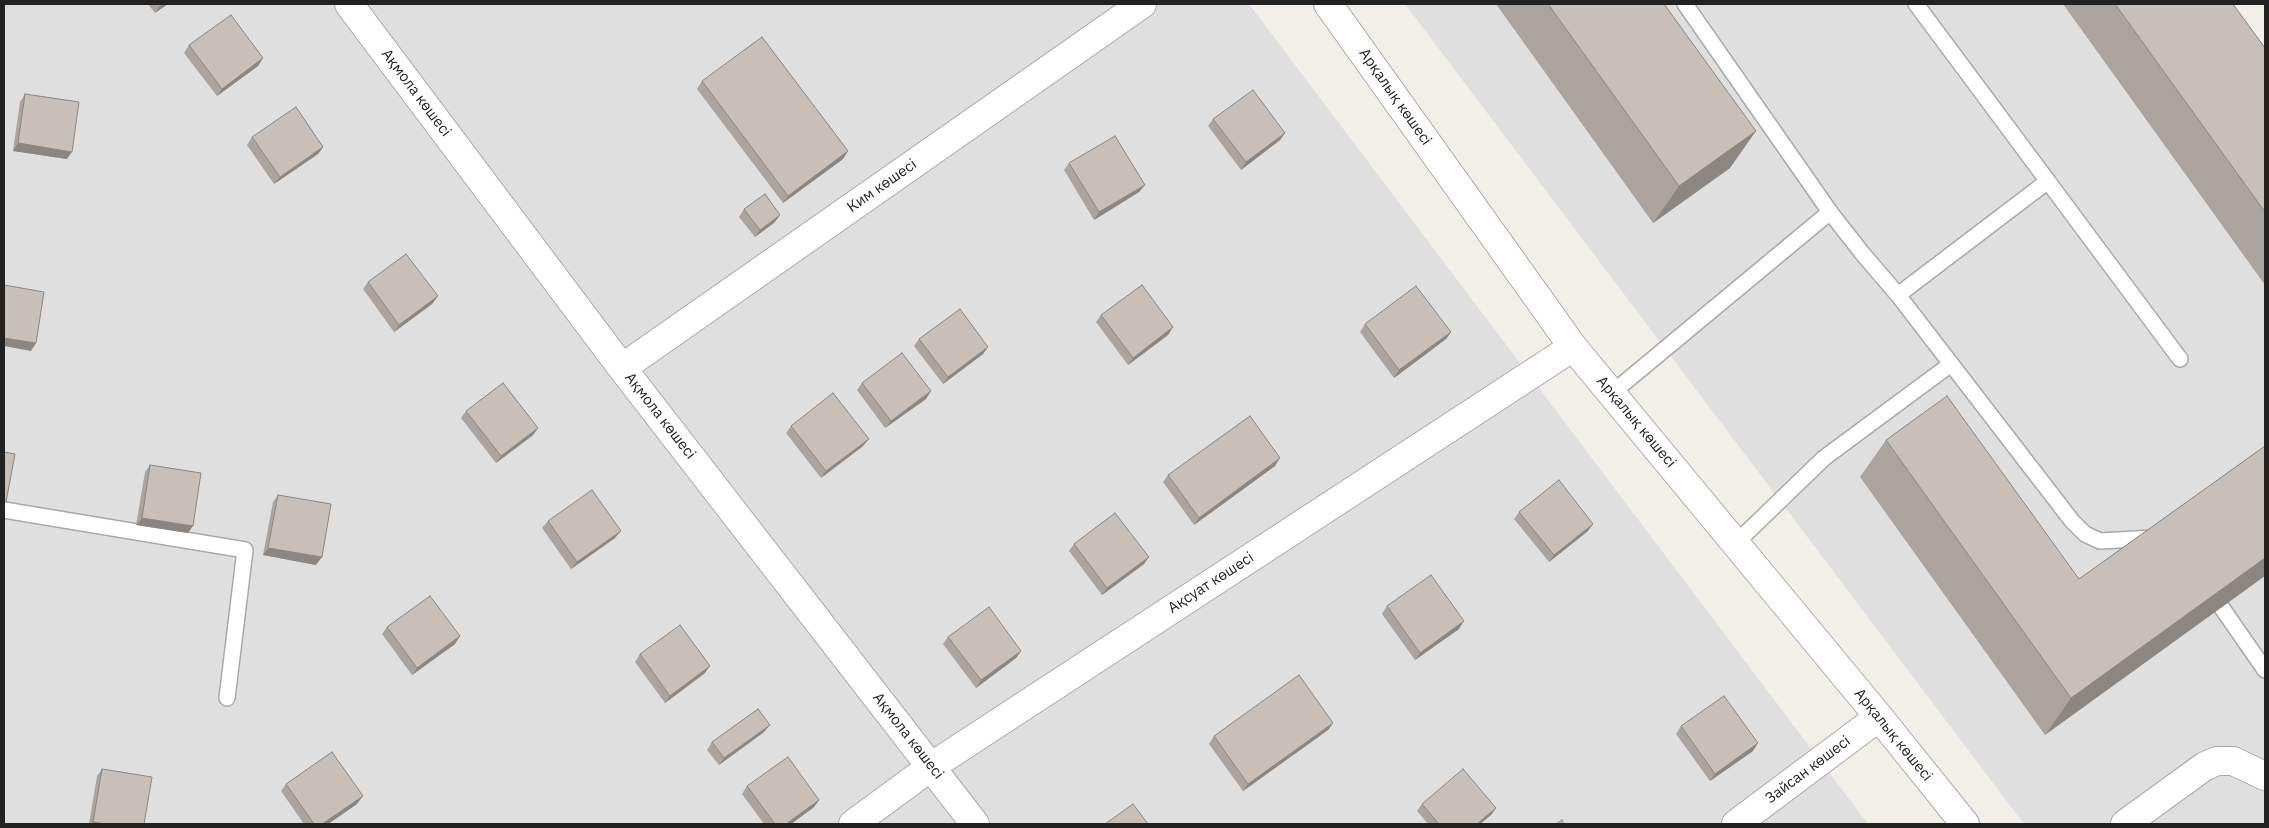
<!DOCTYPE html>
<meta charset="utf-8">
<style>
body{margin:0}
#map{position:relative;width:2269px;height:828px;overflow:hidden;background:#f2efe9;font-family:"IBM Plex Sans",sans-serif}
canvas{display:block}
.frame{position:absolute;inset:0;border:5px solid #222;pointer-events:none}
</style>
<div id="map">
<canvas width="2269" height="828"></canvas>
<div class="frame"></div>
</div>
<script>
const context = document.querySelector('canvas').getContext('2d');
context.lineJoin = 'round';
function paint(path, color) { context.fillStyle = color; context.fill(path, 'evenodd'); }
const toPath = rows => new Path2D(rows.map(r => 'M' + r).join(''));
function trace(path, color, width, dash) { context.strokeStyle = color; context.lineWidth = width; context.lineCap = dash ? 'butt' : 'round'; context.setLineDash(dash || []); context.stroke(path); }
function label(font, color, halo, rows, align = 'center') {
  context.font = font + ' "IBM Plex Sans",sans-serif'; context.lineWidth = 4.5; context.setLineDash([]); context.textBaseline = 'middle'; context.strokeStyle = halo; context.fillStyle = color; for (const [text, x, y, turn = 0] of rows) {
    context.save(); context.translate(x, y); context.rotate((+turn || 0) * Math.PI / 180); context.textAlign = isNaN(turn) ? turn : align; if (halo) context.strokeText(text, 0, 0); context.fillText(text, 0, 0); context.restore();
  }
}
paint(toPath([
 [4,4,1249,4,1868,824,4,824],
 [1405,4,2195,4,2265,97,2265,824,2024,824]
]), '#e0dfdf');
const lane = toPath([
 [1685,4,1830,212,1862,253,1898,295,2072,521,2085,534,2100,541,2154,538],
 [1916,4,2180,359],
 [1898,295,2048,181],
 [1612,393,1830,212],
 [4,510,245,550,227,698],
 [1736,543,1824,458,1951,364],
 [2222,608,2265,670]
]);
const street = toPath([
 [349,4,622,368,975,824],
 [1328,4,1573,347,1879,717,1965,824],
 [622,368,1142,4],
 [853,824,932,766,1573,347],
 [1736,824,1879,717],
 [2125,824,2205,766,2217,761,2233,761,2265,776]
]);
trace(lane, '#a9a9a9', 18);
trace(street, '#a9a9a9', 30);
trace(lane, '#fff', 15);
trace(street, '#fff', 28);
paint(toPath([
 [148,4,168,4,155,13],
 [1496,4,1664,4,1730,168,1653,223],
 [2063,4,2233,4,2265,48,2265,285],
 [189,45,263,58,258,66,217,96,184,53],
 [702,81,848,151,843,159,783,203,697,89],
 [25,94,67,159,13,151,20,102],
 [1213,119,1285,133,1280,140,1241,170,1208,126],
 [252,137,323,147,318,154,274,184,247,145],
 [1069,163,1145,185,1139,192,1094,220,1064,170],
 [744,209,775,222,755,237,739,217],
 [368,282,438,296,432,304,394,332,363,289],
 [1101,315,1173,327,1168,335,1128,365,1096,322],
 [1365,324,1451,332,1446,339,1394,378,1360,332],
 [919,339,988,347,983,354,943,384,914,346],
 [862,383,926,399,885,428,857,390],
 [466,411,538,428,533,435,496,463,461,418],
 [791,426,863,446,821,478,786,433],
 [1886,440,2079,579,2265,446,2045,735,1860,477],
 [150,465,188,533,136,525,145,472],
 [1275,466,1194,525,1163,482,1168,475],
 [278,495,316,565,263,555,273,502],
 [1519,512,1588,531,1549,562,1514,519],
 [548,521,615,538,571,569,542,528],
 [1074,544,1144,564,1102,595,1069,551],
 [1387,606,1459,629,1415,660,1382,614],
 [387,627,455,644,412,675,382,634],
 [948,637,1021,651,1016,658,976,688,943,644],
 [640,654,705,673,665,703,635,662],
 [1333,723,1328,730,1243,791,1209,744,1214,736],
 [1681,726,1753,751,1710,781,1676,734],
 [764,732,719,765,707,750,712,742],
 [102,769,144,824,89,824,97,776],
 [286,784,357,804,328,824,304,824,281,791],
 [747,786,819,800,814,807,791,824,764,824,742,794],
 [1422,804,1496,808,1491,815,1480,824,1428,824,1417,811]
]), '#aba49e');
paint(toPath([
 [163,4,168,4,155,13,160,6],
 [263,58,258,66,217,96,222,89],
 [1756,131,1730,168,1653,223,1679,186],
 [1285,133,1280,140,1241,170,1246,162],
 [18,143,72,152,67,159,13,151],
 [323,147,318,154,274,184,280,177],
 [848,151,843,159,783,203,788,196],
 [1145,185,1139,192,1094,220,1099,212],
 [780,215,775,222,755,237,760,230],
 [438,296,432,304,394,332,399,325],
 [1173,327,1168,335,1128,365,1133,358],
 [1451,332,1446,339,1394,378,1399,370],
 [4,338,36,343,31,351,4,346],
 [988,347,983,354,943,384,948,377],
 [931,391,926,399,885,428,891,421],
 [538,428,533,435,496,463,501,456],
 [869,439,863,446,821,478,826,471],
 [1280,458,1275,466,1194,525,1199,518],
 [142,518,193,526,188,533,136,525],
 [1593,524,1588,531,1549,562,1554,555],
 [621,531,615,538,571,569,577,562],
 [268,548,322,557,316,565,263,555],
 [1149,557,1144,564,1102,595,1107,588],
 [2265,558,2265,576,2045,735,2071,698],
 [1464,621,1459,629,1415,660,1420,653],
 [460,636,455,644,412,675,417,668],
 [1021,651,1016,658,976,688,981,680],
 [710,666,705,673,665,703,670,696],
 [1333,723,1328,730,1243,791,1248,784],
 [770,725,764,732,719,765,724,758],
 [1758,743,1753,751,1710,781,1715,774],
 [363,796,357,804,328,824,322,824],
 [819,800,814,807,791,824,786,824],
 [1496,808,1491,815,1480,824,1477,824],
 [93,822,105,824,92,824]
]), '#8b8681');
const building = toPath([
 [1548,4,1664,4,1756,131,1679,186,1548,4],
 [2115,4,2233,4,2265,48,2265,212,2115,4],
 [231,15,263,58,222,89,189,45,231,15],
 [762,37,848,151,788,196,702,81,762,37],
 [1253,90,1285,133,1246,162,1213,119,1253,90],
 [25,94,79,102,72,152,18,143,25,94],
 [296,107,323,147,280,177,252,137,296,107],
 [1115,136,1145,185,1099,212,1069,163,1115,136],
 [765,194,780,215,760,230,744,209,765,194],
 [406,254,438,296,399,325,368,282,406,254],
 [4,285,44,292,36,343,4,338,4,285],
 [1142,285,1173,327,1133,358,1101,315,1142,285],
 [1416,286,1451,332,1399,370,1365,324,1416,286],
 [960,309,988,347,948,377,919,339,960,309],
 [902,353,931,391,891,421,862,383,902,353],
 [503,383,538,428,501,456,466,411,503,383],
 [833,393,869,439,826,471,791,426,833,393],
 [1947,396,2079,579,2265,446,2265,558,2071,698,1886,440,1947,396],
 [1250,416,1280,458,1199,518,1168,475,1250,416],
 [4,452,15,454,6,502,4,501,4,452],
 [150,465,201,473,193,526,142,518,150,465],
 [1559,480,1593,524,1554,555,1519,512,1559,480],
 [592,490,621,531,577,562,548,521,592,490],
 [278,495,331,504,322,557,268,548,278,495],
 [1115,513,1149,557,1107,588,1074,544,1115,513],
 [1431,575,1464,621,1420,653,1387,606,1431,575],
 [430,596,460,636,417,668,387,627,430,596],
 [989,607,1021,651,981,680,948,637,989,607],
 [680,625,710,666,670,696,640,654,680,625],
 [1299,675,1333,723,1248,784,1214,736,1299,675],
 [1724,696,1758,743,1715,774,1681,726,1724,696],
 [758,709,770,725,724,758,712,742,758,709],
 [332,752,363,796,322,824,314,824,286,784,332,752],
 [788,757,819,800,786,824,775,824,747,786,788,757],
 [102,769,152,777,144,824,105,824,93,822,102,769],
 [1463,769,1496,808,1477,824,1439,824,1422,804,1463,769],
 [1133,804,1148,824,1105,824,1133,804],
 [1562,820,1564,824,1556,824,1562,820]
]);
paint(building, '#c7bfb8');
trace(building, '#8b8681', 1);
label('15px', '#222', '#fff', [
 ["Ақмола көшесі",416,93,53],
 ["Арқалық көшесі",1395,97,55],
 ["Ким көшесі",882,186,-35],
 ["Ақмола көшесі",660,416,52],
 ["Арқалық көшесі",1636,422,50],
 ["Ақсуат көшесі",1211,583,-33],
 ["Арқалық көшесі",1893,735,51],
 ["Ақмола көшесі",908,736,52],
 ["Зайсан көшесі",1808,770,-37]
]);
</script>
